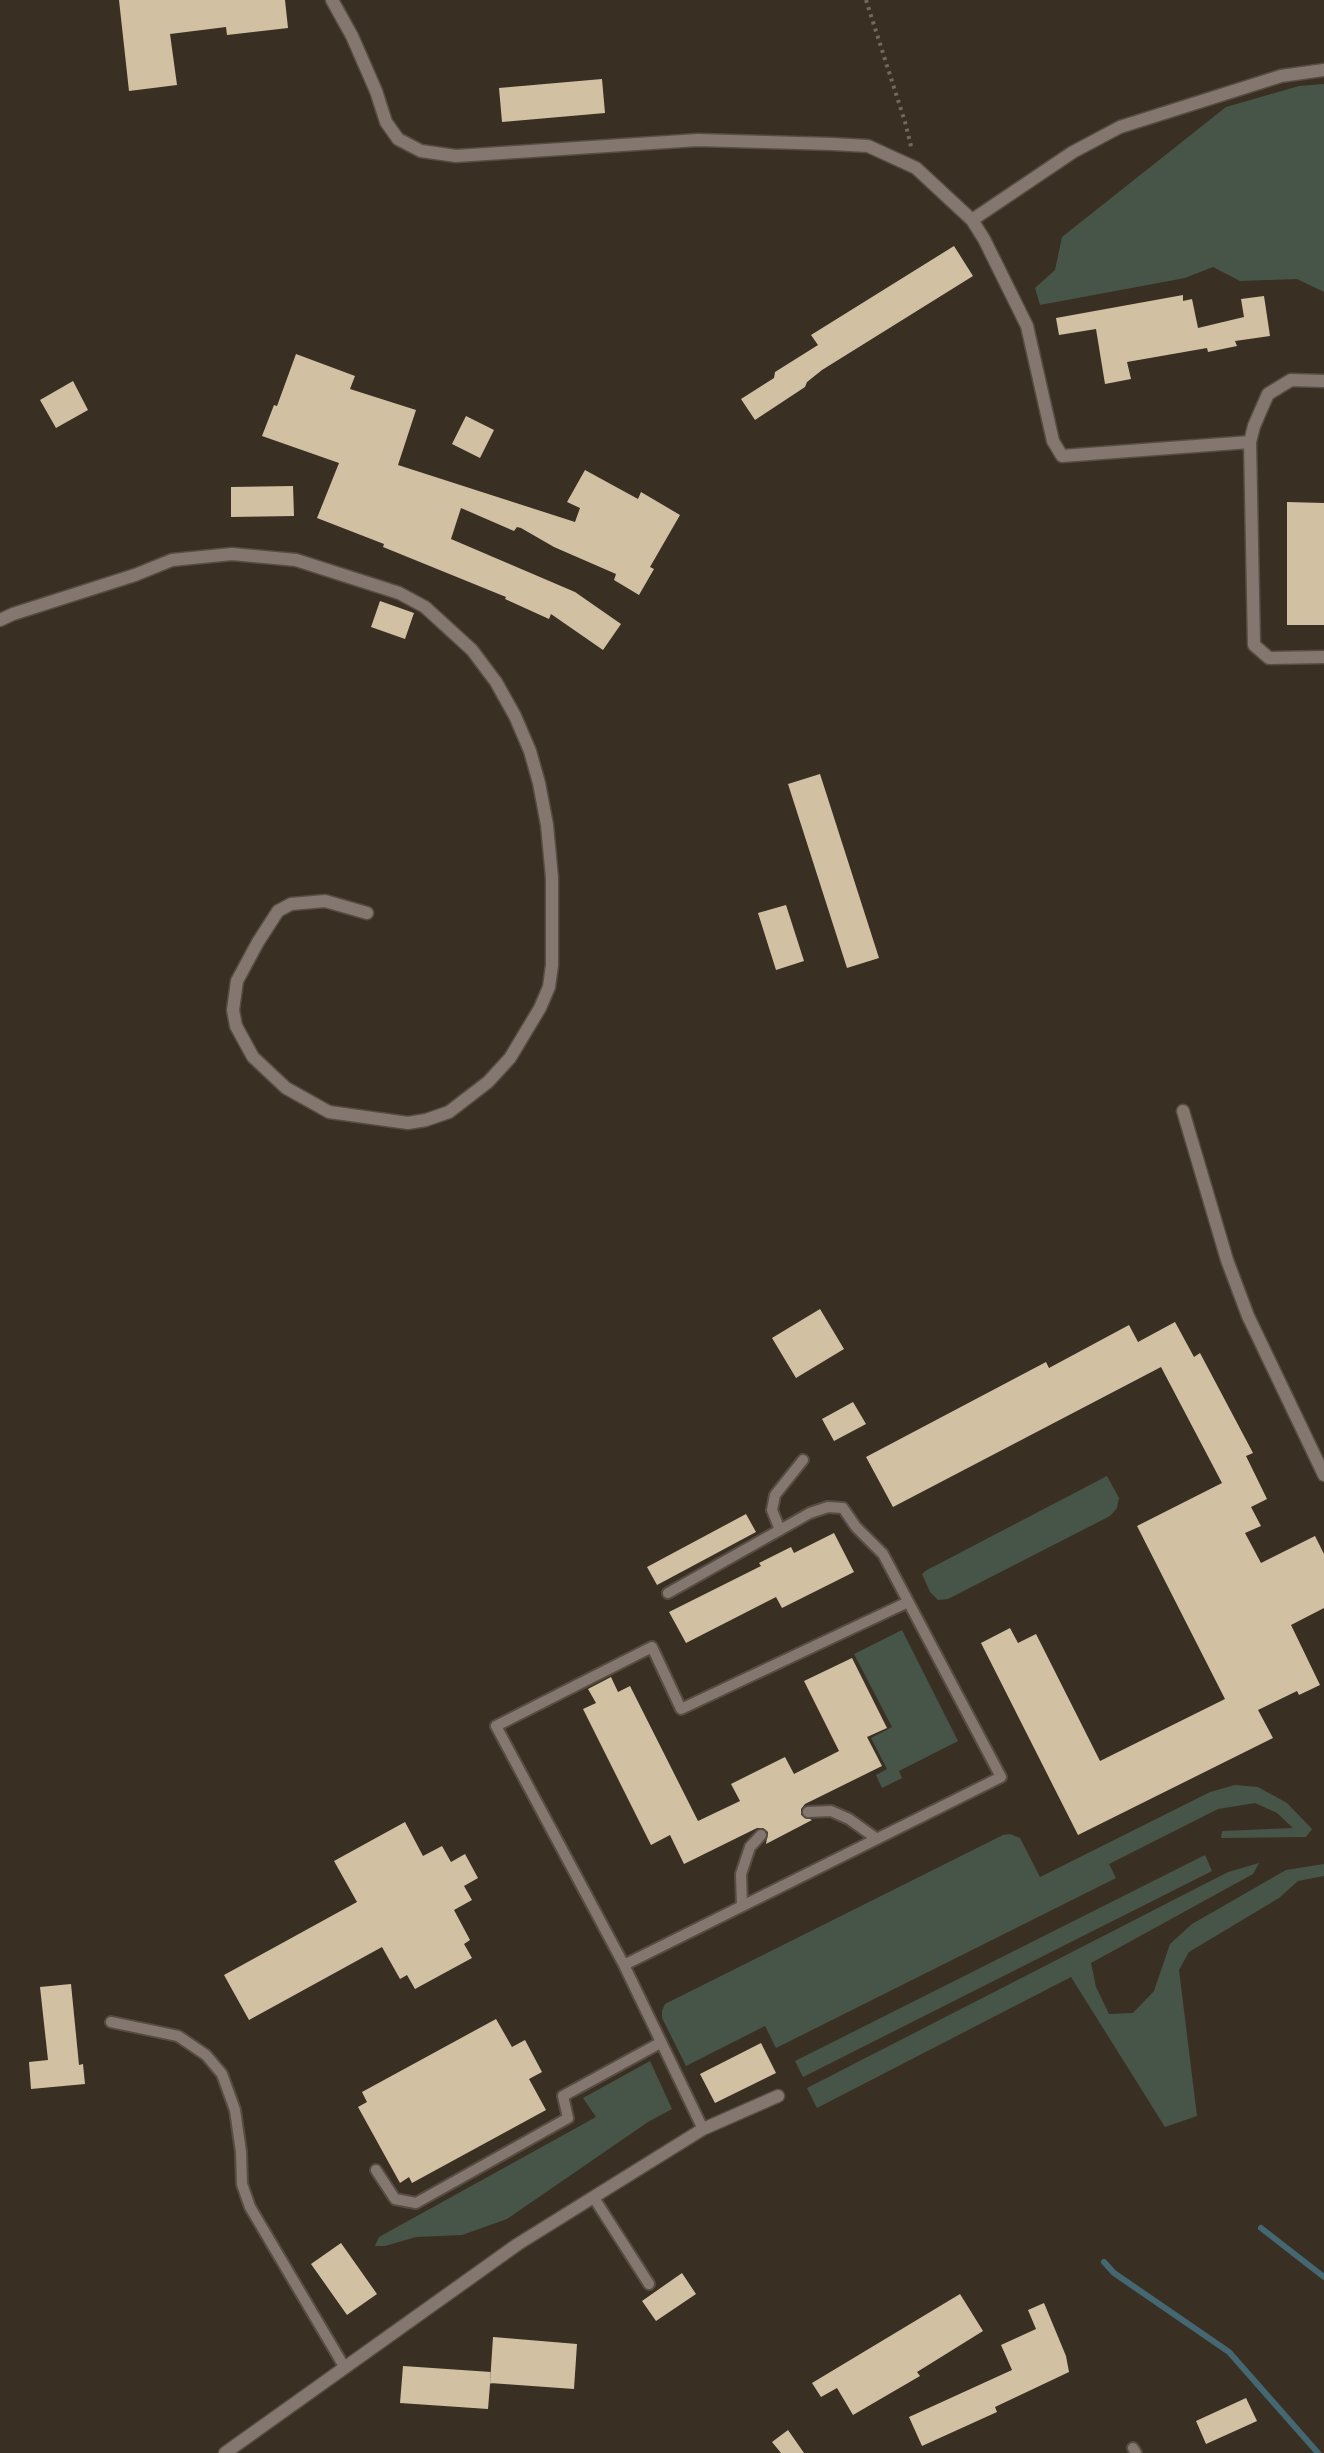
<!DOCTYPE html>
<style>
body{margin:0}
canvas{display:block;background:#392f23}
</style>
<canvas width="1324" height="2453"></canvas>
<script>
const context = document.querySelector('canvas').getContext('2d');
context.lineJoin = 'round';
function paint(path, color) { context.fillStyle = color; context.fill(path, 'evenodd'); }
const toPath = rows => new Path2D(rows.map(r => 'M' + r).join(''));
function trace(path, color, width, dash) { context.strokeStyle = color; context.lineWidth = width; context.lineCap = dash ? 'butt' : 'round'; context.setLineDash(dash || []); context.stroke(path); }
paint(toPath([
 [1324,84,1324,292,1297,279,1240,281,1213,267,1185,278,1040,305,1035,288,1055,270,1062,237,1226,107,1299,86],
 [1107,1476,1119,1498,1117,1508,1110,1516,948,1599,938,1600,930,1592,922,1574,927,1570],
 [902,1630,958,1741,899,1771,902,1778,882,1788,876,1775,887,1769,871,1738,892,1727,854,1654],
 [1235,1785,1258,1787,1287,1803,1312,1829,1306,1837,1221,1838,1222,1831,1293,1828,1277,1813,1255,1803,1218,1809,1109,1864,1116,1878,776,2048,765,2026,686,2066,662,2018,662,2011,665,2004,1003,1835,1010,1834,1020,1838,1040,1877,1210,1792],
 [1205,1855,1212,1871,803,2077,795,2061],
 [1259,1863,1253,1874,1091,1963,1096,1987,1109,2014,1133,2013,1154,1991,1170,1944,1192,1924,1286,1870,1324,1864,1324,1876,1298,1881,1279,1898,1189,1952,1179,1970,1197,2116,1165,2127,1071,1977,817,2108,807,2088,1228,1872],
 [650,2061,672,2109,648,2122,507,2219,462,2235,416,2237,385,2246,375,2246,379,2237,596,2117,583,2098]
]), '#465547');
trace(toPath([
 [1261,2228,1324,2277],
 [1104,2262,1114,2273,1229,2352,1318,2453]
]), '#446771', 6);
paint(toPath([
 [119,0,285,0,288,28,227,35,226,27,170,34,177,85,129,91],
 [602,79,605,113,502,122,499,88],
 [954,246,973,276,822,370,807,382,805,387,755,420,741,399,774,378,775,372,818,345,811,335],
 [1183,295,1183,301,1192,299,1198,328,1244,317,1241,299,1264,296,1270,336,1235,341,1237,346,1208,352,1207,348,1127,362,1131,379,1105,384,1096,329,1059,335,1056,318],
 [296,354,355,376,350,389,416,410,398,465,575,522,580,508,567,502,585,470,638,499,641,492,680,515,650,567,654,569,639,595,614,580,616,574,554,547,521,528,517,527,514,531,461,508,451,539,575,592,621,624,603,650,551,614,549,619,505,599,506,597,383,547,384,544,317,518,339,463,262,436,274,405,277,406],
 [73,381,88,410,56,428,40,400],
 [466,416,494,430,480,458,452,444],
 [293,486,294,516,231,517,231,487],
 [1287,502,1324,503,1324,625,1287,625],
 [380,601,414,613,405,639,371,627],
 [820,774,879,958,847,968,788,784],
 [786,905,804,961,776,970,758,913],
 [820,1309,844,1349,796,1378,772,1338],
 [1175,1322,1194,1357,1200,1353,1253,1453,1246,1456,1267,1499,1251,1507,1261,1526,1245,1533,1261,1563,1315,1536,1324,1554,1324,1608,1291,1625,1320,1685,1299,1695,1297,1691,1258,1710,1273,1738,1078,1835,981,1643,1010,1628,1018,1643,1036,1634,1100,1761,1225,1699,1137,1526,1222,1483,1161,1367,893,1507,866,1457,1046,1362,1049,1368,1129,1325,1138,1342],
 [853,1402,866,1424,834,1441,822,1419],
 [746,1514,756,1532,657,1585,647,1567],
 [834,1533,854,1572,782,1608,776,1597,686,1643,669,1612,761,1566,759,1563,791,1547,794,1553],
 [852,1658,887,1728,867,1737,882,1766,805,1804,801,1809,801,1815,812,1820,766,1844,768,1832,763,1828,757,1828,684,1864,670,1835,651,1845,583,1709,596,1703,588,1689,611,1677,618,1692,630,1686,698,1821,740,1801,731,1784,785,1757,794,1774,839,1751,804,1681],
 [405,1822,423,1856,442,1846,451,1862,465,1854,478,1878,464,1886,472,1900,454,1910,470,1940,464,1944,472,1958,415,1989,407,1975,400,1979,382,1947,249,2020,224,1975,357,1902,334,1861],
 [71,1984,79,2065,83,2064,85,2084,31,2089,29,2062,48,2060,40,1987],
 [496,2019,512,2047,525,2040,542,2072,529,2079,546,2110,412,2183,409,2177,400,2183,358,2107,367,2102,362,2092],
 [761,2043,776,2073,715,2103,700,2074],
 [341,2243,377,2294,347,2315,311,2264],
 [682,2273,696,2294,656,2321,642,2301],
 [960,2294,983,2331,917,2372,920,2376,853,2415,837,2388,821,2397,812,2383],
 [1044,2303,1066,2356,1069,2372,995,2407,997,2412,922,2446,909,2417,1012,2370,1001,2345,1036,2329,1028,2310],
 [493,2337,577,2344,574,2389,490,2383],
 [403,2366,491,2372,488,2409,400,2403],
 [1246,2398,1257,2421,1206,2444,1196,2421],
 [788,2430,804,2453,781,2453,772,2442]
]), '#d2c0a3');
const service = toPath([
 [780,1530,772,1510,775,1495,803,1460],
 [808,1812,831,1811,849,1819,877,1839],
 [742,1906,741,1874,750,1847,761,1835],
 [624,1965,1001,1777,883,1554,856,1527,843,1508,828,1507,810,1513,668,1593],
 [111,2022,178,2036,206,2055,222,2074,235,2110,241,2152,242,2184,250,2207,345,2368],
 [703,2129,624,1965,496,1726,652,1647,681,1709,908,1602],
 [376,2170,395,2199,416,2203,568,2118,563,2096,660,2043],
 [594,2198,649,2284],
 [1133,2448,1136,2453]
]);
const minor = toPath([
 [332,0,352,36,376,91,386,122,398,139,421,151,456,156,698,140,832,144,868,146,916,168,972,220,984,239,1027,326,1053,441,1062,456,1250,442],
 [972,220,1073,152,1120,127,1281,76,1324,70],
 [1324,381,1291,380,1268,394,1254,426,1250,442,1254,645,1269,658,1324,657],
 [0,620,13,614,135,575,172,560,232,554,296,560,399,593,425,607,472,650,496,682,515,716,530,751,539,783,547,825,552,878,552,965,549,987,540,1008,510,1058,488,1082,449,1112,426,1120,408,1123,329,1112,286,1088,253,1057,236,1026,233,1010,237,981,258,942,278,911,291,904,325,901,367,913],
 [1183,1111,1227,1260,1248,1316,1324,1475],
 [225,2453,518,2244,703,2129,778,2096]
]);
trace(service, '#574d42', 14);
trace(minor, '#574d42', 15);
trace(toPath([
 [866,0,905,122,912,150]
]), '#71685e', 4, [3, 4.5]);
trace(service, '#847770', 10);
trace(minor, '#847770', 12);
</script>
